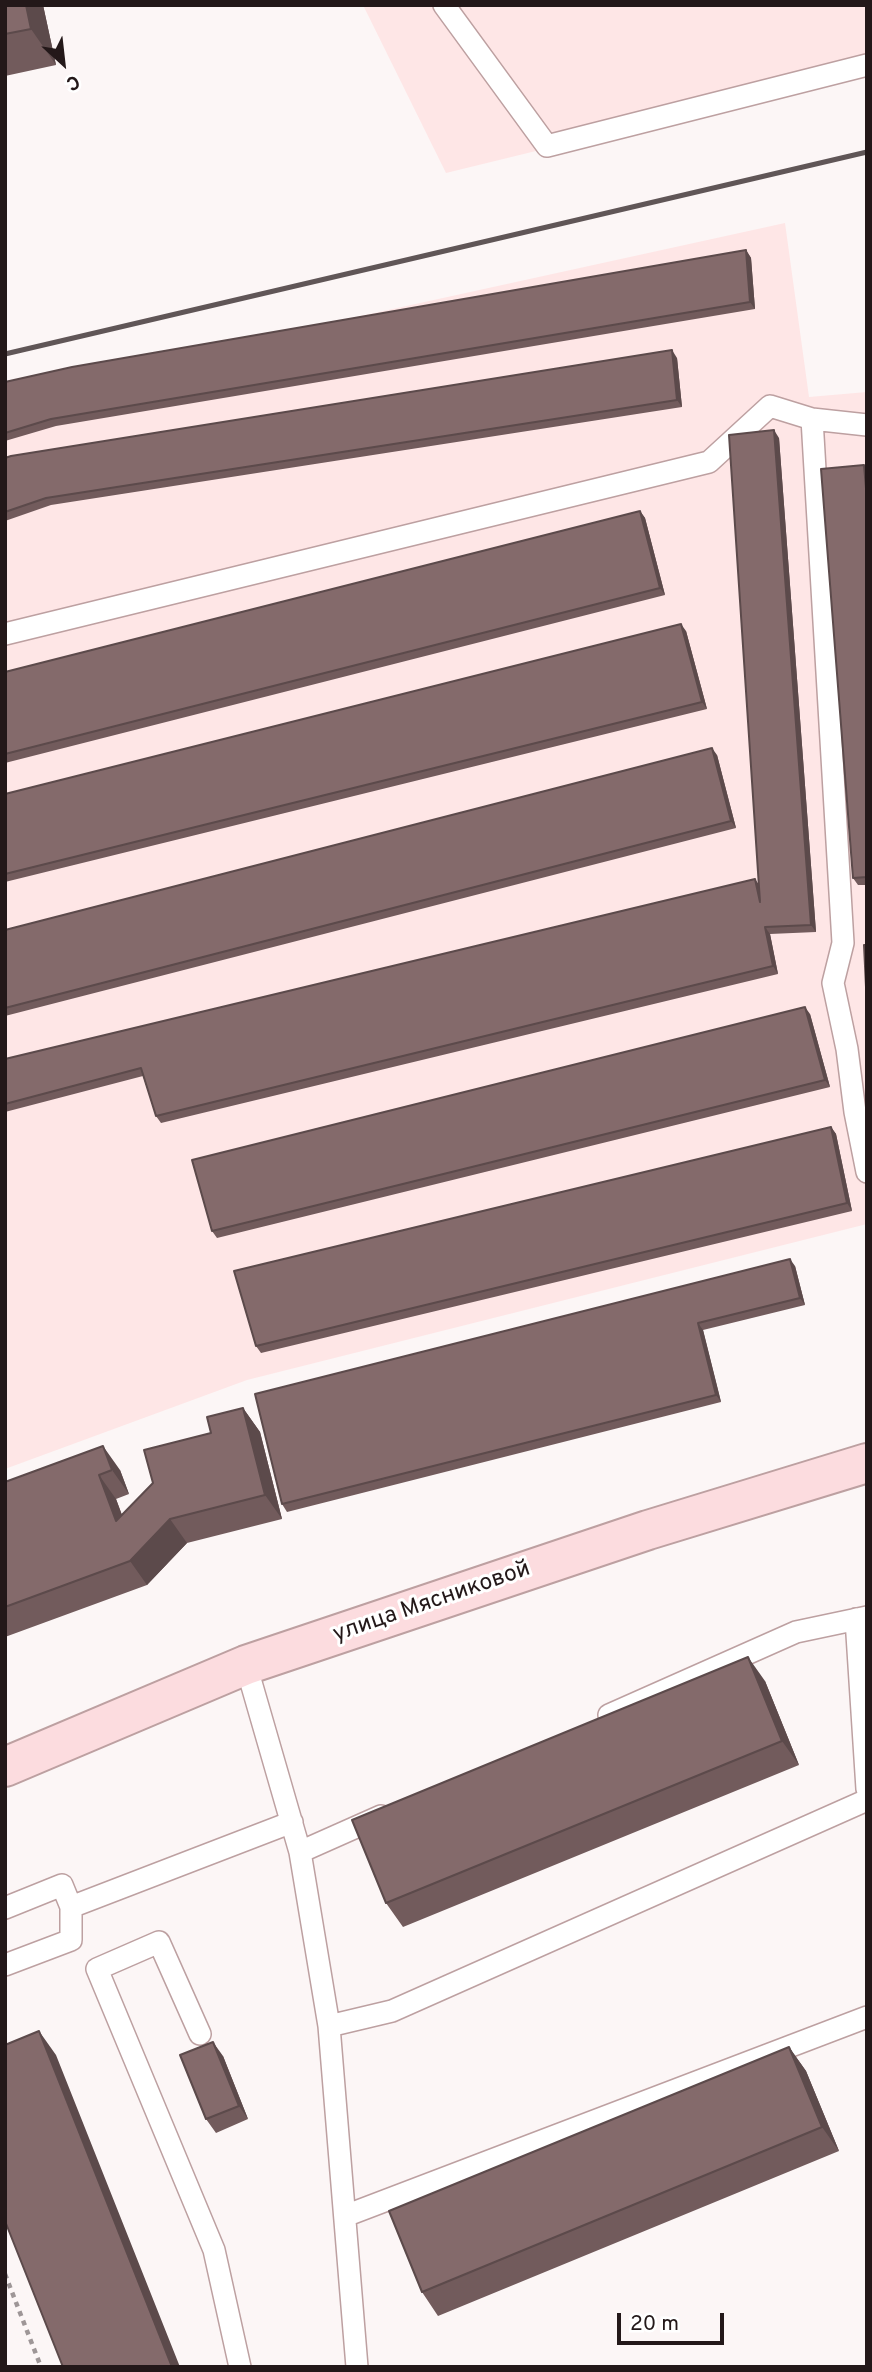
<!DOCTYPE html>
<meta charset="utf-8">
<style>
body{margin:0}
#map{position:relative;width:872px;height:2372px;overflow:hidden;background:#fcf6f6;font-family:Overpass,sans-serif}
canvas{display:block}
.frame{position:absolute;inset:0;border:7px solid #231819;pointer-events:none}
.north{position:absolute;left:28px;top:28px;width:70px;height:70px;-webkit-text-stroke:5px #fff;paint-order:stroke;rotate:153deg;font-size:19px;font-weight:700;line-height:28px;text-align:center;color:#231819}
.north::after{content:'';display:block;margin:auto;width:24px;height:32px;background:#231819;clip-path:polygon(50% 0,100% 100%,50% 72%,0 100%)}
.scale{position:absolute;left:617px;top:2313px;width:107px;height:32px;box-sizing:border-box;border:4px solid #231819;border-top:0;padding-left:9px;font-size:21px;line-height:24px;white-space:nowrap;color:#231819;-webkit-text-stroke:5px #fff;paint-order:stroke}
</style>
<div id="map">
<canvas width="872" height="2372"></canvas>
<div class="frame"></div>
<div class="north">С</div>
<div class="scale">20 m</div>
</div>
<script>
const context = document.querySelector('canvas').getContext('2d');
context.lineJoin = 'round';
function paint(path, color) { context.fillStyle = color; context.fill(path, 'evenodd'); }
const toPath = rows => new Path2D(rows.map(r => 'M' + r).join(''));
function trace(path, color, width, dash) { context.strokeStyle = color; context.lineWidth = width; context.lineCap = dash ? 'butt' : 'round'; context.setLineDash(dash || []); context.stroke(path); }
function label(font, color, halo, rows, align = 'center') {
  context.font = font + ' Overpass,sans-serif'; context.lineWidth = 6; context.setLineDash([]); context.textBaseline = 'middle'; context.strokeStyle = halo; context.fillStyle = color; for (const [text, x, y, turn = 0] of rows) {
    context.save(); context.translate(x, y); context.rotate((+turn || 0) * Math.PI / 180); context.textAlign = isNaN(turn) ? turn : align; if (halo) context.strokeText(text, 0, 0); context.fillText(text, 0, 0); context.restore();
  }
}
paint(toPath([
 [363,5,867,5,867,70,446,173],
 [785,223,809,397,867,392,867,1224,247,1380,5,1469,5,394]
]), '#fee6e6');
const lane = toPath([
 [444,5,547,146,867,65],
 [812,419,843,943,833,983,847,1049,855,1112,867,1172],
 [5,634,709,462,770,406,812,419,867,425],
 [856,1619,867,1789],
 [246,1665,300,1852],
 [609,1715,796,1632,867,1617],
 [5,1908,62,1885,71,1907,292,1822],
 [5,1965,71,1940,71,1907],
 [329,2026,392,2011,867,1800],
 [200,2034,159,1942,97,1969,214,2250,240,2367],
 [345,2216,867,2017],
 [357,2367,329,2026,300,1852,381,1816]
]);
const secondary = toPath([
 [5,1767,246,1665,648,1530,867,1463]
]);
trace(lane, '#bda0a1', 24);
trace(secondary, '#bda0a1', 42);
trace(toPath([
 [5,2274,41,2367]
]), '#9e9697', 4.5, [5, 5]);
trace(lane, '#fff', 21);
trace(secondary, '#fcdcdf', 38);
trace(toPath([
 [5,354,867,152]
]), '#605657', 5);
paint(toPath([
 [5,5,43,5,56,65,5,76],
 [746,250,751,258,755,309,56,426,5,441,5,382],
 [677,358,682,407,51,505,5,521,5,458],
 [779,438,816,932,770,934,778,974,161,1123,156,1116,143,1076,5,1112,5,1059,759,885],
 [864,465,867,469,867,885,858,885,853,878],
 [640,511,645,518,665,595,5,763,5,672],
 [686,631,707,709,5,882,5,794],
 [717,755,736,828,5,1016,5,930],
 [810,1014,830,1087,217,1238,212,1231],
 [831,1127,836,1134,852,1211,261,1353,256,1346],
 [795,1266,805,1305,703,1330,721,1402,287,1512,282,1504],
 [243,1408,260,1432,282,1519,187,1543,147,1585,5,1637,5,1482,120,1470,129,1494,116,1499,122,1515,153,1483],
 [765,1681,799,1765,403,1927,386,1903],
 [789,2047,806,2071,839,2151,438,2316,422,2292],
 [223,2056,248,2119,216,2133,206,2119]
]), '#725b5c');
paint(toPath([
 [26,5,43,5,56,65,31,29],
 [746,250,751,258,755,309,750,302],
 [672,350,677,358,682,407,677,400],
 [774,430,779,438,816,932,811,925],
 [864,465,867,469,867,500],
 [640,511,645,518,665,595,660,588],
 [681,624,686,631,707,709,702,702],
 [712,748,717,755,736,828,731,821],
 [755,879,760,886,760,902],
 [765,927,770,934,778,974,773,966],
 [805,1007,810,1014,830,1087,825,1080],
 [831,1127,836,1134,852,1211,847,1203],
 [790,1259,795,1266,805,1305,800,1298],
 [698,1323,703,1330,721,1402,716,1395],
 [243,1408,260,1432,282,1519,265,1495],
 [103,1446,120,1470,129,1494,112,1470],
 [99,1475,116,1499,133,1545,116,1521],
 [170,1519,187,1543,147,1585,130,1561],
 [748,1657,765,1681,799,1765,782,1741],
 [39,2031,56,2055,180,2367,172,2367],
 [213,2042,223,2056,248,2119,239,2106],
 [789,2047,806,2071,839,2151,822,2127]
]), '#5c4a4b');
const building = toPath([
 [5,5,26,5,31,29,5,34,5,5],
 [746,250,750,302,51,419,5,433,5,382,72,367,746,250],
 [672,350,677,400,46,498,5,512,5,458,11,456,672,350],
 [774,430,811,925,765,927,773,966,156,1116,141,1068,5,1104,5,1059,755,879,760,902,729,435,774,430],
 [864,465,867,500,867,877,853,878,821,469,864,465],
 [640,511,660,588,5,754,5,672,640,511],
 [681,624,702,702,5,874,5,794,681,624],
 [712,748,731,821,5,1008,5,930,712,748],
 [864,945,867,945,867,987,866,987,864,945],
 [805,1007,825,1080,212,1231,192,1160,805,1007],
 [831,1127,847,1203,256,1346,234,1271,831,1127],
 [790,1259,800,1298,698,1323,716,1395,282,1504,255,1394,790,1259],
 [243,1408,265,1495,170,1519,130,1561,5,1607,5,1482,103,1446,112,1470,99,1475,116,1521,153,1483,144,1450,211,1433,207,1417,243,1408],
 [748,1657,782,1741,386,1903,352,1820,748,1657],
 [39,2031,172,2367,63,2367,5,2221,5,2045,39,2031],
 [213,2042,239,2106,206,2119,180,2055,213,2042],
 [789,2047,822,2127,422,2292,389,2211,789,2047]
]);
paint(building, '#846a6b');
trace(building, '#5c4a4b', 2);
label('23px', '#231819', '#fff', [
 ["улица Мясниковой",432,1603,-19]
]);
</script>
